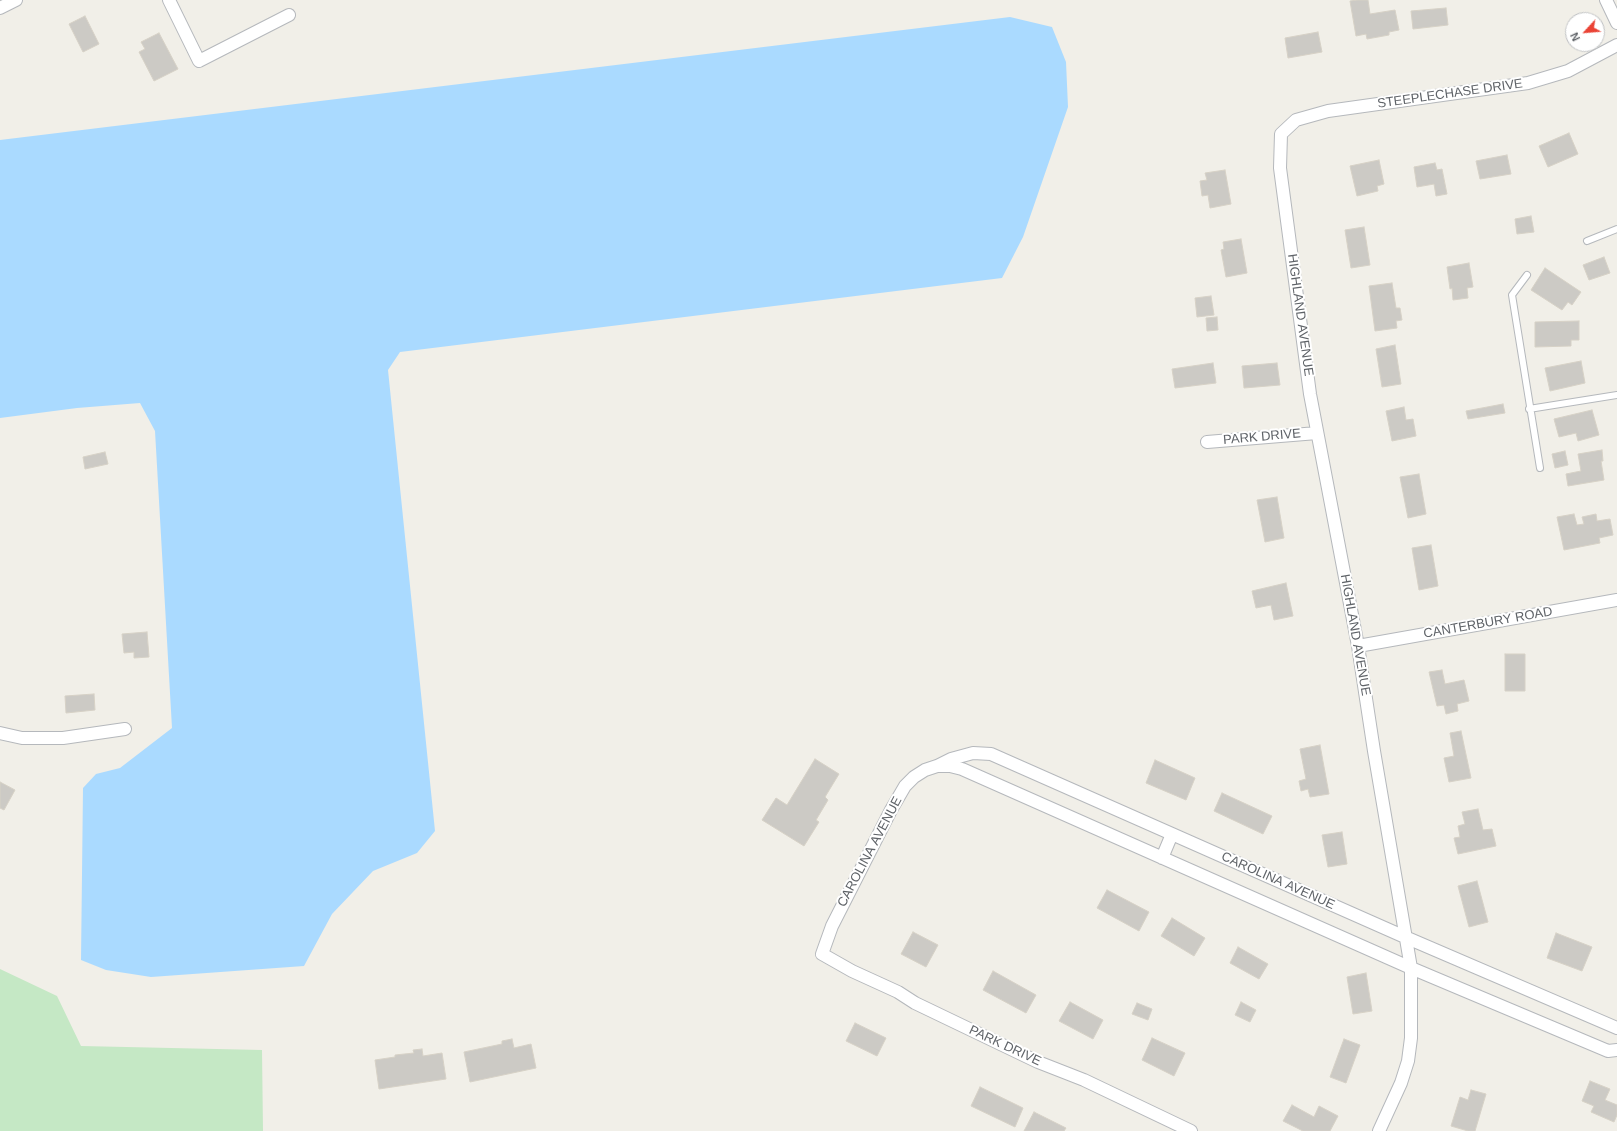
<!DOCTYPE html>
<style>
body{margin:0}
#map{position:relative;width:1617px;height:1131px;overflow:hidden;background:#f1efe8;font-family:Arial,sans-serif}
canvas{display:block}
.north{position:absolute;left:1565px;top:12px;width:40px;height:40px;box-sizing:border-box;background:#fff;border:1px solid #bfc1c3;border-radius:50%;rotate:244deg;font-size:11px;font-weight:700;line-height:16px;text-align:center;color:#5f6368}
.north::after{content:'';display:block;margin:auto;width:14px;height:18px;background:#ea4335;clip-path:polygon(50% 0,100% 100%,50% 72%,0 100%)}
</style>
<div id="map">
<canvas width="1617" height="1131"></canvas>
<div class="north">N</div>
</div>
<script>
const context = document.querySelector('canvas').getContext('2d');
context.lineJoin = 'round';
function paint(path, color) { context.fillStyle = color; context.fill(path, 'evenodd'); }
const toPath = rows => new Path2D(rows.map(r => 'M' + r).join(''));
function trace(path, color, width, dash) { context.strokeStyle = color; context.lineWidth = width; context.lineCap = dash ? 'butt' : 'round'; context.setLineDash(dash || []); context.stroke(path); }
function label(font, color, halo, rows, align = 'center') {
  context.font = font + ' Arial,sans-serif'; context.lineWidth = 4; context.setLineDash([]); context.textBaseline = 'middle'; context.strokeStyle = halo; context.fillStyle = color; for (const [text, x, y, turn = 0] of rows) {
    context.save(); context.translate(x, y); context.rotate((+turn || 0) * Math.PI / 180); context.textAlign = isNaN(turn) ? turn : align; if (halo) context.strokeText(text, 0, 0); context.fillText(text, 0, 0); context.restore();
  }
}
paint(toPath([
 [0,969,57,996,81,1046,262,1050,263,1131,0,1131]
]), '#c5e8c5');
paint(toPath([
 [1010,17,1052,27,1066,62,1068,107,1023,237,1002,278,400,352,388,370,435,831,417,853,373,871,332,914,304,966,151,977,106,970,81,960,83,788,96,774,120,768,172,728,155,431,140,403,77,408,0,418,0,140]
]), '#aadaff');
const building = toPath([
 [1357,0,1368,0,1370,14,1395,10,1399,30,1389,32,1389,35,1367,39,1366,34,1356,36,1350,1,1357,0],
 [1446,8,1448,25,1413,29,1411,11,1446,8],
 [85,16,99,44,83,52,69,24,85,16],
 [1318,32,1322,52,1288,58,1285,38,1318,32],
 [159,33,178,69,154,81,139,52,145,49,141,42,159,33],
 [1569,133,1578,154,1548,167,1539,146,1569,133],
 [1507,155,1511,174,1480,179,1476,161,1507,155],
 [1379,160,1384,184,1377,186,1378,191,1357,196,1350,166,1379,160],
 [1435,163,1437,170,1442,169,1447,194,1436,196,1434,184,1417,187,1414,167,1435,163],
 [1225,170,1231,204,1210,208,1208,195,1202,196,1200,181,1207,180,1205,173,1225,170],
 [1531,216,1534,232,1517,234,1515,219,1531,216],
 [1364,227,1370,265,1351,268,1345,230,1364,227],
 [1241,239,1247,273,1226,277,1221,250,1224,249,1223,242,1241,239],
 [1604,257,1610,273,1589,280,1583,265,1604,257],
 [1469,263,1473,287,1467,288,1468,298,1453,300,1452,288,1450,289,1447,267,1469,263],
 [1545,268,1581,292,1572,305,1568,302,1562,310,1531,290,1545,268],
 [1392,283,1396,308,1400,308,1402,320,1396,321,1397,328,1375,331,1369,286,1392,283],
 [1211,296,1214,315,1197,317,1195,298,1211,296],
 [1217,317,1218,330,1207,331,1206,318,1217,317],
 [1579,321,1579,340,1571,340,1571,346,1535,347,1535,322,1579,321],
 [1395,345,1401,384,1382,387,1376,349,1395,345],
 [1581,361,1585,383,1550,391,1545,368,1581,361],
 [1213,363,1216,383,1175,388,1172,369,1213,363],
 [1277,363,1280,385,1244,388,1242,366,1277,363],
 [1503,404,1505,413,1468,419,1466,411,1503,404],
 [1404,407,1406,420,1413,419,1416,436,1392,441,1386,411,1404,407],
 [1592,410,1599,435,1578,441,1576,433,1559,437,1554,419,1592,410],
 [1602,450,1603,461,1601,461,1604,480,1568,486,1566,474,1581,471,1578,454,1602,450],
 [1565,451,1568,465,1555,468,1552,454,1565,451],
 [105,452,108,464,85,469,83,457,105,452],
 [1419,474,1426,514,1408,518,1400,477,1419,474],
 [1277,497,1284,538,1265,542,1257,500,1277,497],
 [1574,514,1577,525,1584,524,1582,517,1596,514,1597,521,1610,519,1613,535,1599,538,1600,543,1564,550,1557,517,1574,514],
 [1431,545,1438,586,1419,590,1412,548,1431,545],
 [1286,583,1293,616,1274,620,1271,605,1256,608,1252,591,1286,583],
 [147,632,149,657,134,658,134,652,124,653,122,634,147,632],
 [1505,654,1525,654,1525,691,1505,691,1505,654],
 [1442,670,1445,684,1464,680,1469,701,1457,704,1458,711,1446,714,1444,705,1437,706,1429,672,1442,670],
 [94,694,95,710,66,713,65,696,94,694],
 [1461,731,1471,778,1449,782,1444,758,1454,756,1450,733,1461,731],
 [1320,745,1329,794,1310,797,1308,789,1301,791,1299,781,1306,779,1300,749,1320,745],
 [815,759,839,774,825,797,828,800,816,820,819,822,804,846,762,820,776,798,787,805,815,759],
 [1155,760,1195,778,1186,800,1146,783,1155,760],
 [0,782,15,790,4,810,0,808,0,782],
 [1222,793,1272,816,1263,834,1214,811,1222,793],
 [1478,809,1483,830,1492,829,1496,846,1458,854,1454,838,1460,837,1458,826,1465,824,1462,812,1478,809],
 [1342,832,1347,864,1328,867,1322,835,1342,832],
 [1477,881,1488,922,1469,927,1458,886,1477,881],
 [1107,890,1149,912,1139,931,1097,908,1107,890],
 [1172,918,1205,938,1194,956,1161,936,1172,918],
 [913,932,938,945,926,967,901,954,913,932],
 [1556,933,1592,947,1582,971,1547,958,1556,933],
 [1238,947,1268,964,1259,979,1230,963,1238,947],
 [993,971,1036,995,1026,1013,983,990,993,971],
 [1366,973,1372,1011,1353,1014,1347,977,1366,973],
 [1070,1002,1103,1020,1093,1039,1059,1021,1070,1002],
 [1241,1002,1256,1010,1250,1022,1235,1015,1241,1002],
 [1137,1003,1152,1009,1148,1020,1132,1014,1137,1003],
 [855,1023,886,1038,877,1056,846,1041,855,1023],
 [1152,1038,1185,1053,1174,1076,1142,1060,1152,1038],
 [512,1039,514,1048,531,1044,536,1068,470,1082,464,1052,502,1044,502,1041,512,1039],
 [1344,1039,1360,1045,1346,1083,1330,1077,1344,1039],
 [422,1049,423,1056,442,1053,446,1079,379,1089,375,1060,395,1057,395,1055,414,1053,413,1050,422,1049],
 [1590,1081,1610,1089,1605,1100,1617,1105,1617,1115,1614,1122,1591,1112,1594,1106,1582,1101,1590,1081],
 [980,1087,1023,1108,1015,1127,971,1106,980,1087],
 [1471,1090,1486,1094,1475,1131,1468,1131,1451,1126,1460,1097,1468,1100,1471,1090],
 [1292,1105,1314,1117,1319,1106,1338,1116,1330,1131,1303,1131,1283,1121,1292,1105],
 [1034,1112,1066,1128,1064,1131,1024,1131,1034,1112]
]);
paint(building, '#cccac5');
trace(building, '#d6d1c6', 1);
const service = toPath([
 [1587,241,1617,229],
 [1527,275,1512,295,1540,468],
 [1529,409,1617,395]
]);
const minor = toPath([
 [169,0,199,61,289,15],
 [1606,0,1617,23],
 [0,8,16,0],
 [1207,442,1317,433],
 [1358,646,1617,600],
 [0,733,22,738,63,738,125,729],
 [938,766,950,766,962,769,1411,968,1608,1051,1617,1050],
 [1162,858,1172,834],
 [1191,1131,1084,1080,1038,1062,915,1003,898,992,852,971,822,954,832,926,891,810,905,786,914,777,925,770,937,766,951,759,973,753,991,754,1405,937,1617,1028],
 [1379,1131,1401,1083,1408,1061,1411,1038,1411,968,1374,751,1358,646,1310,394,1280,168,1281,134,1296,120,1328,111,1528,83,1568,71,1617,45]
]);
trace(service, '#b5b8bc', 8);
trace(minor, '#b5b8bc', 14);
trace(service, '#fff', 6);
trace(minor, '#fff', 12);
label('13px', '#5f6368', '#fff', [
 ["STEEPLECHASE DRIVE",1450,94,-8],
 ["HIGHLAND AVENUE",1300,315,82],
 ["PARK DRIVE",1262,437,-5],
 ["CANTERBURY ROAD",1488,623,-10],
 ["HIGHLAND AVENUE",1355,635,80],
 ["CAROLINA AVENUE",870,852,-62],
 ["CAROLINA AVENUE",1278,881,24],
 ["PARK DRIVE",1005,1046,25]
]);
</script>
